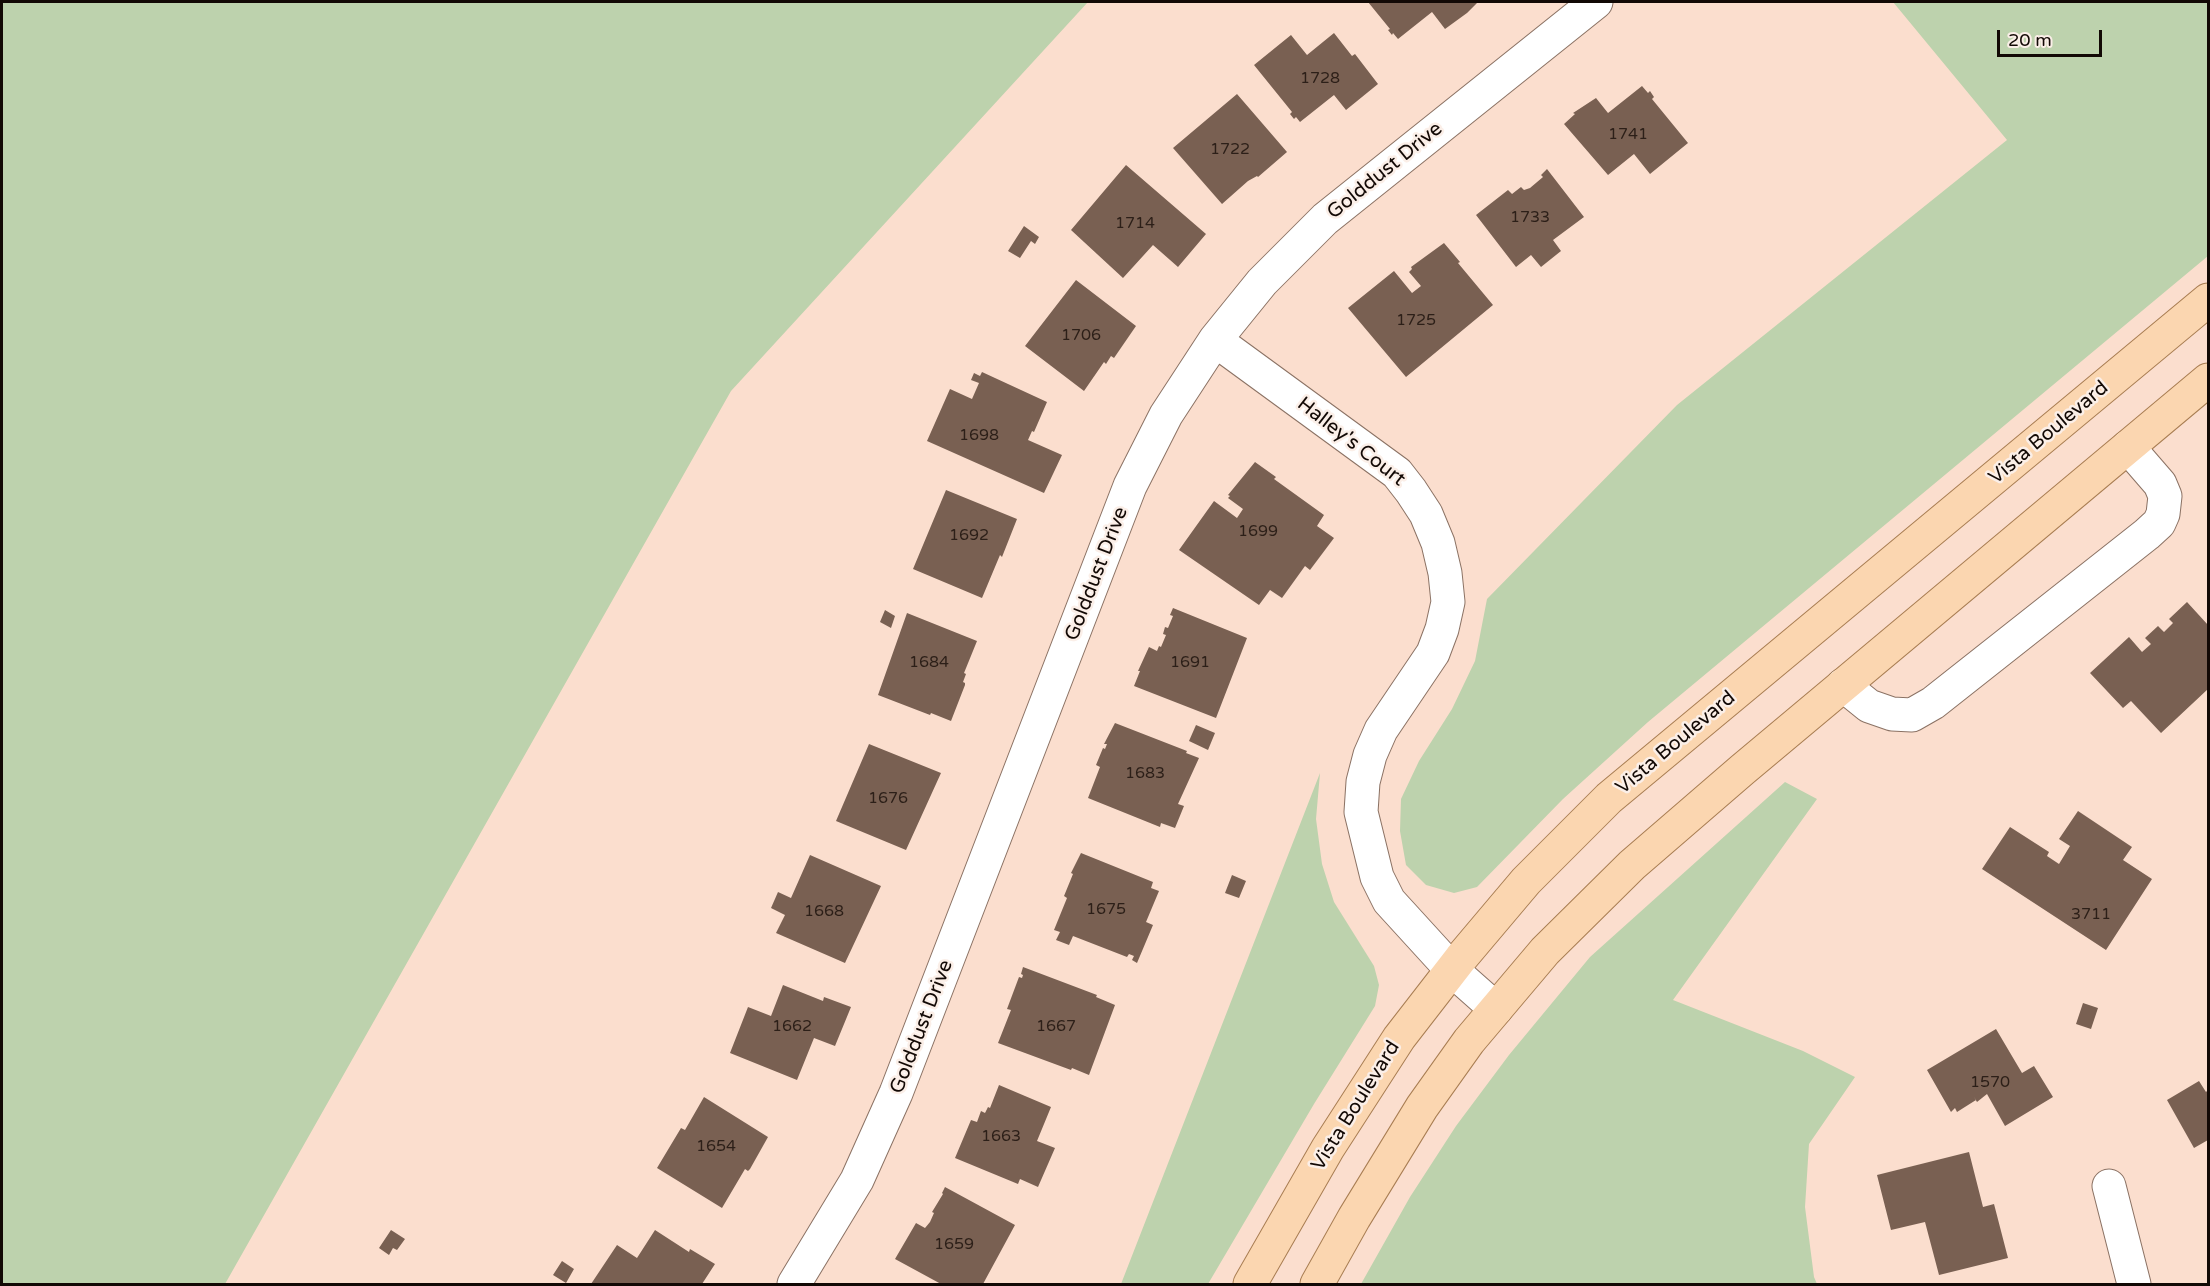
<!DOCTYPE html>
<style>
body{margin:0}
#map{position:relative;width:2210px;height:1286px;overflow:hidden;background:#fbdece;font-family:"Varela Round",sans-serif}
canvas{display:block}
.frame{position:absolute;inset:0;border:3px solid #120905;pointer-events:none}
.scale{position:absolute;left:1997px;top:30px;width:105px;height:27px;box-sizing:border-box;border:3px solid #120905;border-top:0;padding-left:8px;font-size:18px;line-height:21px;white-space:nowrap;color:#120905;-webkit-text-stroke:4px #fbefe8;paint-order:stroke}
</style>
<div id="map">
<canvas width="2210" height="1286"></canvas>
<div class="frame"></div>
<div class="scale">20 m</div>
</div>
<script>
const context = document.querySelector('canvas').getContext('2d');
context.lineJoin = 'round';
function paint(path, color) { context.fillStyle = color; context.fill(path, 'evenodd'); }
const toPath = rows => new Path2D(rows.map(r => 'M' + r).join(''));
function trace(path, color, width, dash) { context.strokeStyle = color; context.lineWidth = width; context.lineCap = dash ? 'butt' : 'round'; context.setLineDash(dash || []); context.stroke(path); }
function label(font, color, halo, rows, align = 'center') {
  context.font = font + ' "Varela Round",sans-serif'; context.lineWidth = 5; context.setLineDash([]); context.textBaseline = 'middle'; context.strokeStyle = halo; context.fillStyle = color; for (const [text, x, y, turn = 0] of rows) {
    context.save(); context.translate(x, y); context.rotate((+turn || 0) * Math.PI / 180); context.textAlign = isNaN(turn) ? turn : align; if (halo) context.strokeText(text, 0, 0); context.fillText(text, 0, 0); context.restore();
  }
}
paint(toPath([
 [2,2,1088,2,731,391,225,1284,2,1284],
 [1893,2,2208,2,2208,256,1648,722,1563,799,1477,887,1454,893,1426,885,1406,865,1400,831,1401,799,1419,761,1452,709,1475,661,1487,599,1677,405,2007,140],
 [1320,773,1316,819,1322,864,1334,902,1374,966,1379,985,1375,1006,1314,1104,1208,1284,1121,1284],
 [1785,782,1817,799,1673,1000,1803,1051,1855,1077,1809,1144,1805,1207,1814,1277,1817,1284,1361,1284,1410,1197,1456,1126,1509,1055,1590,957]
]), '#bdd2ad');
paint(toPath([
 [1368,2,1476,2,1477,3,1467,13,1445,29,1432,12,1398,39,1393,33,1392,35,1388,30,1390,29],
 [1334,33,1352,56,1355,54,1378,84,1346,110,1334,95,1300,122,1296,117,1294,119,1290,114,1292,112,1254,65,1291,35,1307,55],
 [1642,86,1648,93,1650,91,1654,97,1652,99,1688,143,1650,174,1634,154,1608,175,1564,124,1575,114,1573,113,1596,98,1608,113],
 [1237,94,1287,152,1258,177,1257,176,1248,181,1222,204,1173,148],
 [1126,165,1206,234,1178,267,1153,245,1123,278,1071,230],
 [1547,169,1584,217,1553,240,1561,251,1541,267,1531,255,1516,267,1476,215,1508,190,1512,194,1521,187,1524,190,1530,188,1543,177,1541,175],
 [1024,226,1039,237,1035,244,1031,241,1020,258,1008,251],
 [1444,243,1460,262,1458,263,1493,305,1406,377,1348,308,1394,271,1412,293,1421,286,1409,272,1412,269,1411,267],
 [1076,280,1136,326,1114,358,1111,356,1106,364,1104,362,1084,391,1025,346],
 [982,372,1047,402,1034,432,1032,431,1028,440,1062,455,1044,493,927,441,950,389,972,399,979,383,971,380,974,373,980,376],
 [1255,462,1276,477,1274,479,1324,515,1317,526,1334,538,1310,570,1305,566,1282,598,1270,590,1259,605,1179,550,1214,501,1237,518,1243,509,1228,498,1230,496,1228,495],
 [946,490,1017,519,1002,557,1000,555,982,598,913,569],
 [2187,602,2208,625,2208,689,2161,733,2131,701,2123,708,2090,673,2129,637,2142,652,2151,644,2145,638,2158,626,2164,632,2173,623,2169,619],
 [1173,608,1247,638,1216,718,1134,686,1140,671,1138,671,1149,647,1157,651,1159,646,1161,647,1166,635,1163,634,1165,627,1168,628,1173,616,1170,615],
 [885,610,895,616,891,628,880,622],
 [907,613,977,641,964,673,966,674,963,682,965,683,965,685,951,721,931,713,930,715,878,695],
 [1115,723,1187,751,1186,753,1199,758,1178,804,1184,806,1175,828,1161,823,1160,827,1088,798,1100,767,1096,765,1103,748,1105,749,1107,744,1104,744],
 [1196,725,1215,733,1208,750,1189,741],
 [869,744,941,773,906,850,836,821],
 [2078,811,2132,847,2123,860,2152,879,2106,950,1982,869,2010,827,2049,852,2047,856,2059,864,2070,846,2059,839],
 [1081,853,1153,882,1151,888,1159,891,1146,922,1153,925,1137,963,1132,960,1134,956,1129,954,1127,957,1073,936,1069,945,1056,940,1060,932,1054,930,1067,898,1064,896,1073,874,1071,873],
 [810,855,881,886,845,963,776,933,785,915,771,908,778,892,791,898],
 [1232,875,1246,881,1239,898,1225,893],
 [1023,967,1097,995,1096,997,1115,1005,1089,1075,1072,1068,1071,1070,998,1043,1011,1010,1007,1009,1019,977,1022,978,1023,975,1021,974],
 [783,985,823,1001,824,997,851,1007,835,1046,814,1038,797,1080,730,1053,748,1007,771,1016],
 [2083,1003,2098,1008,2091,1029,2076,1024],
 [1996,1029,2022,1073,2034,1066,2053,1097,2005,1126,1987,1094,1977,1102,1974,1097,1976,1100,1957,1112,1955,1108,1951,1112,1927,1070],
 [2199,1081,2206,1092,2208,1090,2208,1140,2194,1148,2167,1100],
 [999,1085,1051,1107,1037,1141,1055,1148,1038,1187,1020,1179,1018,1184,955,1158,971,1120,977,1122,981,1111,985,1113,988,1107,990,1108],
 [704,1097,768,1137,750,1169,748,1171,745,1169,722,1208,657,1168,681,1128,685,1130],
 [1969,1152,1983,1207,1994,1204,2008,1258,1939,1275,1925,1222,1891,1230,1877,1175],
 [945,1187,1015,1225,983,1284,941,1284,895,1259,916,1223,925,1228,930,1222,934,1213,932,1212,943,1194,942,1193],
 [391,1230,405,1239,397,1250,393,1248,389,1255,379,1248],
 [655,1230,689,1252,690,1249,715,1264,702,1284,591,1284,617,1245,637,1258],
 [562,1261,574,1269,566,1283,553,1275]
]), '#796052');
const minor = toPath([
 [1215,340,1397,473,1411,491,1426,514,1438,543,1445,573,1448,602,1442,629,1433,653,1381,730,1370,755,1363,782,1361,812,1377,877,1389,901,1452,970,1496,1009],
 [1843,685,1869,706,1892,714,1912,715,1933,703,2147,534,2159,523,2163,514,2165,496,2160,484,2128,447],
 [2109,1186,2134,1284],
 [794,1284,857,1180,896,1093,1130,486,1166,415,1215,340,1262,282,1325,219,1596,2]
]);
const major = toPath([
 [1250,1284,1328,1148,1399,1038,1461,958,1526,881,1609,798,2208,300],
 [1317,1284,1354,1218,1422,1107,1469,1041,1545,951,1632,865,1742,770,2208,380]
]);
trace(minor, '#8b7264', 35);
trace(major, '#a87d52', 35);
trace(minor, '#fff', 33);
trace(major, '#fbd6b0', 33);
label('16px', '#2c1f18', null, [
 ["1728",1320,79],
 ["1741",1628,135],
 ["1722",1230,150],
 ["1733",1530,218],
 ["1714",1135,224],
 ["1725",1416,321],
 ["1706",1081,336],
 ["1698",979,436],
 ["1699",1258,532],
 ["1692",969,536],
 ["1684",929,663],
 ["1691",1190,663],
 ["1683",1145,774],
 ["1676",888,799],
 ["1675",1106,910],
 ["1668",824,912],
 ["3711",2091,915],
 ["1662",792,1027],
 ["1667",1056,1027],
 ["1570",1990,1083],
 ["1663",1001,1137],
 ["1654",716,1147],
 ["1659",954,1245]
]);
label('20px', '#120905', '#fbefe8', [
 ["Golddust Drive",1385,171,-39],
 ["Vista Boulevard",2049,433,-40],
 ["Halley's Court",1351,442,38],
 ["Golddust Drive",1097,574,-69],
 ["Vista Boulevard",1676,743,-40],
 ["Golddust Drive",922,1027,-69],
 ["Vista Boulevard",1356,1106,-58]
]);
</script>
